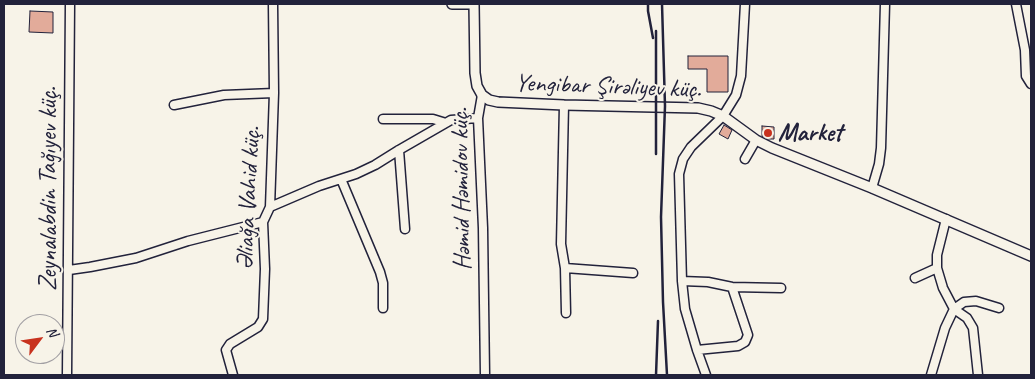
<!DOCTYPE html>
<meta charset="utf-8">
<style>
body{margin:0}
#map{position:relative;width:1035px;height:379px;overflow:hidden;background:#f7f3e8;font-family:Caveat,sans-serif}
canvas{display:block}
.frame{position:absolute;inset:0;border:5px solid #22223b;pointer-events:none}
.north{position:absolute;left:15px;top:314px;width:50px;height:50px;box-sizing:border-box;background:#f7f3e8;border:1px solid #a29fa3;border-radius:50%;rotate:59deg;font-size:14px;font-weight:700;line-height:20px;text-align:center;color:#22223b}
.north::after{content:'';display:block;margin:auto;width:18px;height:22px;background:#c8321e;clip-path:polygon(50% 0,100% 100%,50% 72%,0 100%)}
</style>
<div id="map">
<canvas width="1035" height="379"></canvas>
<div class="frame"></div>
<div class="north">N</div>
</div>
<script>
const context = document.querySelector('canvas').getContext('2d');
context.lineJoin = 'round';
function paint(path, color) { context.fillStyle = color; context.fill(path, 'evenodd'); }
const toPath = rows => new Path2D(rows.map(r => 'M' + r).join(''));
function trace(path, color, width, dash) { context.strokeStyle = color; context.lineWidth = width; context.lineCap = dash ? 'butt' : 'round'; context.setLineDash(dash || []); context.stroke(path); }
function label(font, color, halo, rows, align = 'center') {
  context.font = font + ' Caveat,sans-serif'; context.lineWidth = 4; context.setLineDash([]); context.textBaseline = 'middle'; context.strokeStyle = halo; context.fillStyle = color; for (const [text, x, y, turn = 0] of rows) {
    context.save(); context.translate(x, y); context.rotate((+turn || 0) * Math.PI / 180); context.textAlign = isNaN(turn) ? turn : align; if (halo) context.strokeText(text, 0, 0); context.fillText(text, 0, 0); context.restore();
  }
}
const building = toPath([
 [30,11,53,12,53,33,29,32,30,11],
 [688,56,728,56,728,92,707,92,707,69,688,69,688,56],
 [724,125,732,130,728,139,719,134,724,125],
 [762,126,774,127,774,139,767,139,762,136,762,126]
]);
paint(building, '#e2ab9a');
trace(building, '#22223b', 1);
const minor = toPath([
 [1016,4,1025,50,1026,76,1031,84],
 [482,95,478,118,483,228,485,375],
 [174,105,224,95,274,93],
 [564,105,561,244,565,268,566,313],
 [383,119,433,119,446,123],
 [399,150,405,229],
 [745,159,756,140],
 [341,179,380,272,383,283,383,308],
 [872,188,879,164,881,148,885,4],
 [270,207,319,186,356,174,375,165,399,150,451,120,478,118],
 [946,219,937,255,937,268,943,288,954,309,967,318,973,328,978,375],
 [565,268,633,273],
 [69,270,90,267,136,258,188,241,263,222],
 [915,278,937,268],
 [682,281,708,282,732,287,781,288],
 [697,350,738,346,745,342,748,335,732,287],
 [67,375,70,4],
 [233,375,226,350,230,344,258,327,263,319,265,269,263,222,270,207,274,93,273,4],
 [706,375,697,350,685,309,682,281,679,174,683,159,691,147,723,116,736,95,741,76,745,4],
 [931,375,945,328,954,309,964,302,976,301,999,308]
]);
const tertiary = toPath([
 [452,4,474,4],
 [474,4,475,73,477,86,482,95,489,100,498,102,564,105,698,108,711,111,723,116,756,140,772,148,872,188,1031,256]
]);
trace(minor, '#22223b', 11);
trace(tertiary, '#22223b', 12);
trace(minor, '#f7f3e8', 8);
trace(tertiary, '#f7f3e8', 9);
trace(toPath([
 [648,4,648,11,653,38],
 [662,4,665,106,661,217,663,302,667,375],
 [656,31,656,154],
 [656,375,658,321]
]), '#22223b', 2.5);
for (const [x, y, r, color] of [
 [768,133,5,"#c8321e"]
]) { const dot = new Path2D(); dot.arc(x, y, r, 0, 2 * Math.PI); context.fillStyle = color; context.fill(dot); trace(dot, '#f7f3e8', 2); }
label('25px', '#22223b', '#f7f3e8', [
 ["Yengibar Şirəliyev küç.",608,87,2],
 ["Zeynalabdin Tağıyev küç.",49,189,-90],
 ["Həmid Həmidov küç.",462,189,-91],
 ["Əliağa Vahid küç.",249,198,-87]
]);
label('bold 25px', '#22223b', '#f7f3e8', [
 ["Market",778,133]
], 'left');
</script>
